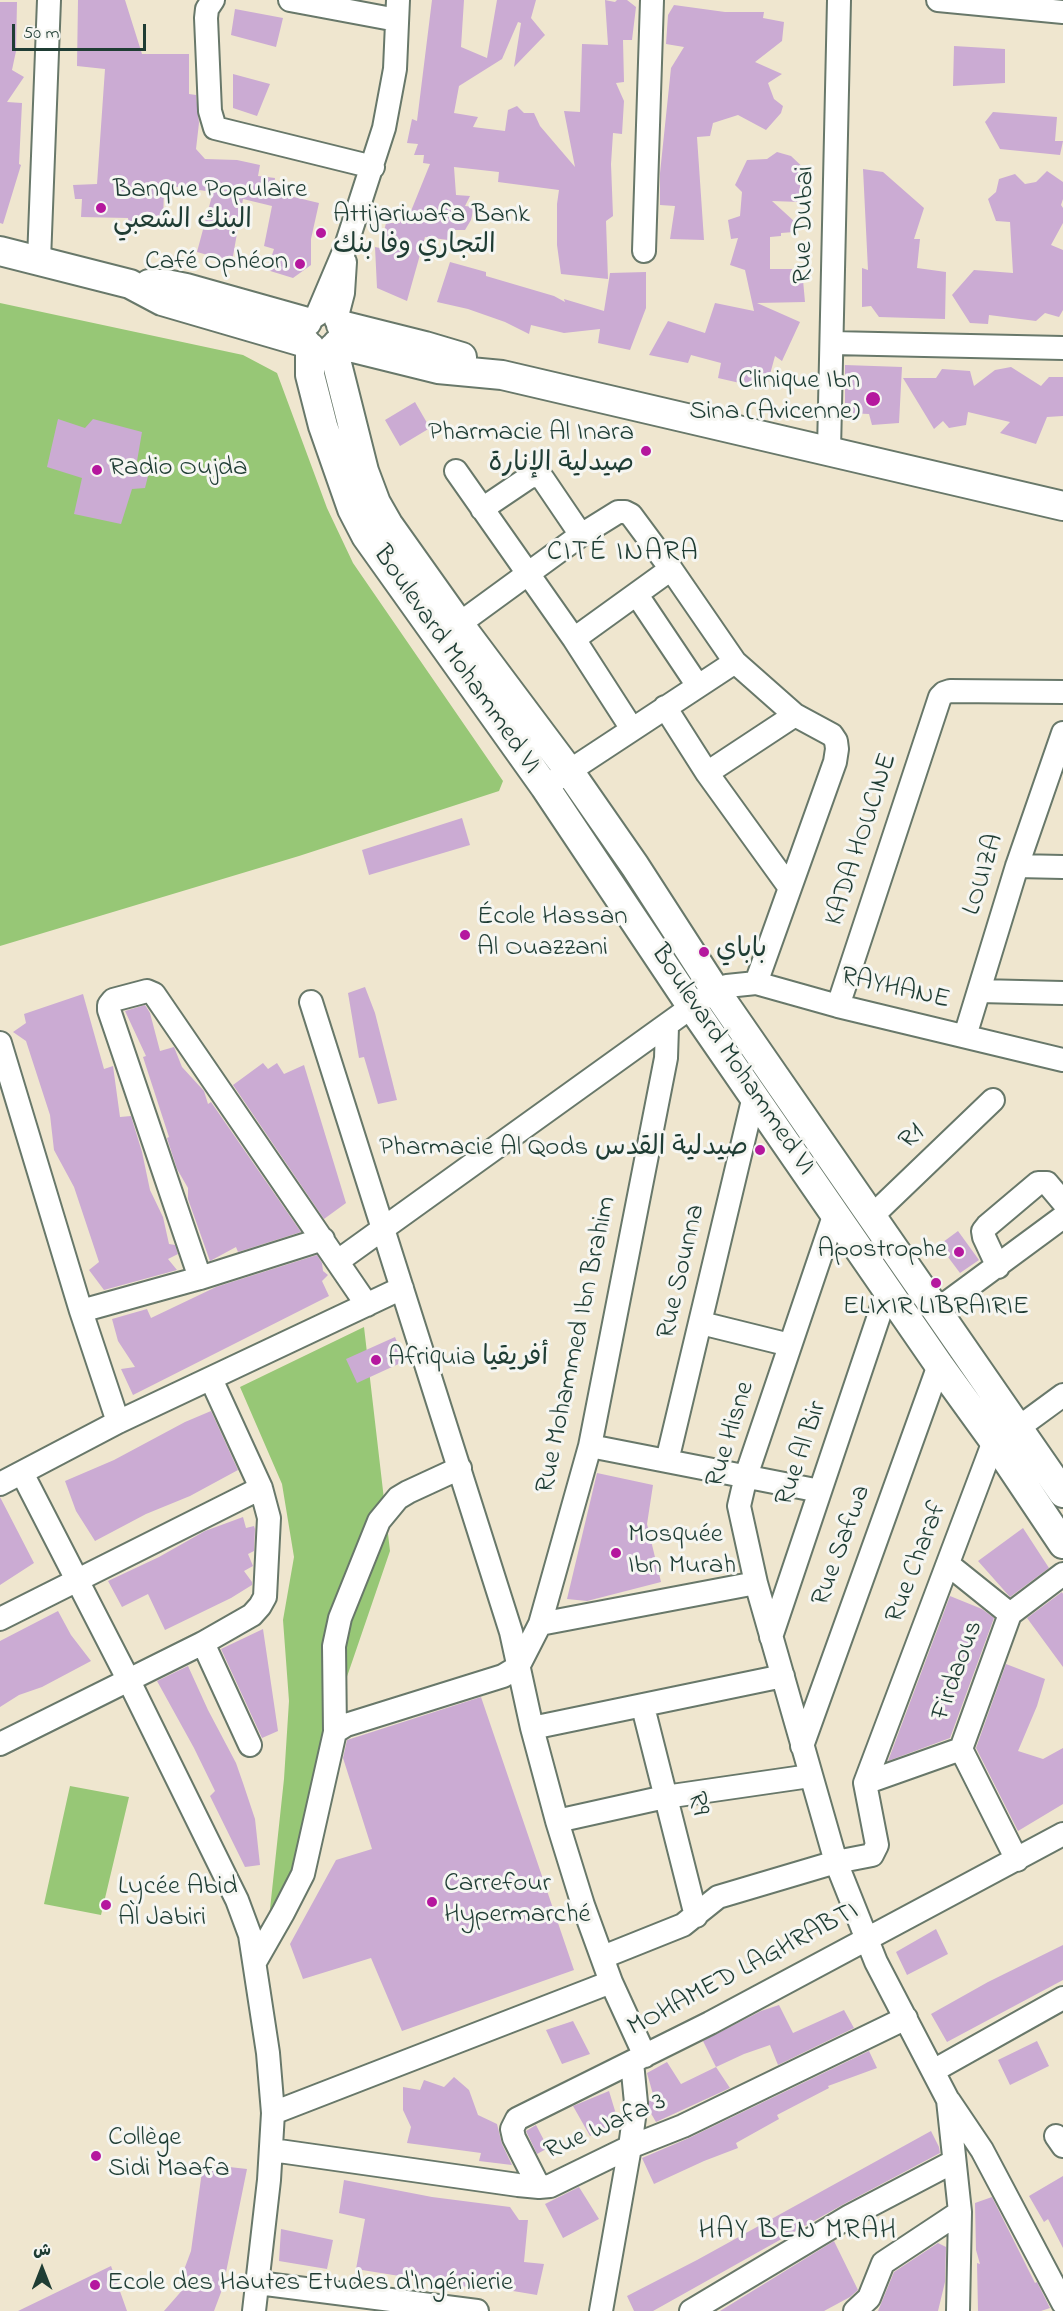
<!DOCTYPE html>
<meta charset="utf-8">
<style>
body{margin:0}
#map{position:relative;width:1063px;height:2311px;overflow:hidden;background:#efe6cf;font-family:"Indie Flower","Playpen Sans Arabic",sans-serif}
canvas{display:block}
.north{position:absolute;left:12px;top:2239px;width:60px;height:60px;-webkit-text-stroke:4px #f6f6f2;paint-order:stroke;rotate:0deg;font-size:16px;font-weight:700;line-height:24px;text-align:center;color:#1f3d34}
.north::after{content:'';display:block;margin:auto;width:21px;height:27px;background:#1f3d34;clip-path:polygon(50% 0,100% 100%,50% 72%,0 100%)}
.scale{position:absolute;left:12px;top:24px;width:134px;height:27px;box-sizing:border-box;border:3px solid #1f3d34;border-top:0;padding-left:8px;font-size:18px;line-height:21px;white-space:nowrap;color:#1f3d34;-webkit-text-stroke:4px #f6f6f2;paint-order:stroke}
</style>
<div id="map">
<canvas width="1063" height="2311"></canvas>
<div class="north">ش</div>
<div class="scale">50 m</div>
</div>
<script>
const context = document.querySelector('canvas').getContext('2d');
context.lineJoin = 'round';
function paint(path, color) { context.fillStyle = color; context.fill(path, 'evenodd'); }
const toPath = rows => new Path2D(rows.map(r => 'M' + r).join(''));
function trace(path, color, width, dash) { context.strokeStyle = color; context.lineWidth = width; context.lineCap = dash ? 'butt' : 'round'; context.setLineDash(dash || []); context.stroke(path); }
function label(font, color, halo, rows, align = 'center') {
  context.font = font + ' "Indie Flower","Playpen Sans Arabic",sans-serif'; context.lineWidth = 6; context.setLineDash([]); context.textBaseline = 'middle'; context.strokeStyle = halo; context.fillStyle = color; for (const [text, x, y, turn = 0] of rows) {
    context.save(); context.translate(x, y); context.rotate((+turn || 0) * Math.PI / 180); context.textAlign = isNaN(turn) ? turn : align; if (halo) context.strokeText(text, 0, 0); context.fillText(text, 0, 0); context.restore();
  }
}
paint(toPath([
 [0,303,243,355,277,373,327,508,353,563,503,781,499,791,299,856,0,946],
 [364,1327,390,1551,326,1738,289,1929,267,1937,284,1779,289,1701,283,1620,294,1557,282,1484,240,1387],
 [70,1786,129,1797,101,1915,44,1904]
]), '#97c776');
paint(toPath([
 [78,0,125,0,142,54,189,54,189,94,196,95,199,123,196,149,205,159,237,160,260,165,258,176,275,178,273,192,319,203,311,239,311,265,293,278,267,270,274,249,264,246,272,206,243,199,232,262,197,252,213,192,164,185,163,228,129,226,128,218,81,217,82,199,75,199,73,185,97,184,105,69,77,66],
 [432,0,464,0,461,47,487,58,497,0,536,0,531,18,545,35,514,67,521,23,518,22,502,59,459,86,454,113,478,117,473,127,505,131,508,110,517,106,524,113,534,113,540,126,575,167,564,111,580,112,582,44,608,45,605,0,615,2,617,0,627,0,636,7,632,40,623,40,624,82,616,83,624,101,622,134,613,133,611,164,613,216,606,221,608,279,561,274,557,245,557,204,559,190,498,182,499,172,454,167,456,195,470,196,465,206,474,207,471,220,465,230,453,230,448,240,425,237,407,301,377,288,375,247,380,248,386,223,400,223,401,211,411,211,430,164,423,163,424,155,414,155,418,144,407,143,412,119,417,121],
 [0,2,17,2,16,51,12,70,24,77,7,102,22,103,19,164,21,165,3,224,0,223],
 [674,5,725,12,764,12,763,18,784,22,782,41,755,62,782,74,768,83,774,99,783,106,781,113,766,130,738,115,713,123,710,136,697,137,704,240,670,239,675,206,660,205,660,173,671,68,684,47,666,44,668,15],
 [235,9,283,18,276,47,231,35],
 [954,46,1005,49,1005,83,953,86],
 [233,74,270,84,257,116,233,108],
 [993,112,1057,117,1055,141,1063,141,1060,155,1000,149,985,122],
 [777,152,791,156,809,173,800,176,800,202,772,201,795,222,794,232,781,233,781,236,770,237,770,269,802,269,805,302,757,303,800,322,782,361,775,356,766,389,718,378,721,363,691,355,688,363,649,355,668,321,705,333,715,303,754,311,745,270,730,265,738,238,731,239,728,220,740,216,742,192,735,185,747,160,767,159],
 [863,169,883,172,924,208,914,239,920,239,917,268,946,272,945,319,879,317,871,306,862,307,862,268,868,270],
 [1047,171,1063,182,1063,199,1061,205,1063,208,1063,223,1051,245,1063,250,1063,310,1059,317,1045,313,1036,321,989,315,988,324,970,323,952,295,974,270,1013,273,1010,222,996,221,988,199,996,192,999,179,1015,174,1025,184,1036,182],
 [450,262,486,272,486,276,554,296,565,302,564,299,604,311,610,273,646,272,646,308,630,350,598,343,600,329,564,333,531,325,529,334,505,322,468,309,437,302],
 [845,365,902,367,899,423,872,425,869,414,845,413],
 [1011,367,1041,386,1049,377,1063,377,1063,416,1047,417,1036,444,1000,433,1010,422,968,412,966,425,949,428,943,421,934,429,903,378,936,378,942,369,970,371,974,386,995,370],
 [415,402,430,428,400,446,385,420],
 [58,419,85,428,93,419,142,432,135,473,148,476,145,488,132,489,121,524,74,514,82,478,47,467],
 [462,818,470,845,369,875,362,850],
 [365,987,375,1013,397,1100,378,1104,364,1057,359,1058,348,993],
 [83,994,104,1069,113,1066,120,1117,131,1116,142,1152,150,1190,163,1217,169,1244,175,1245,178,1254,168,1259,177,1270,104,1290,89,1270,99,1262,74,1187,54,1150,50,1115,26,1041,13,1032,26,1023,24,1014],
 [145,1005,150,1013,160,1051,174,1047,182,1067,204,1091,208,1104,211,1102,301,1232,238,1252,236,1247,210,1261,188,1199,188,1188,177,1169,167,1138,169,1137,143,1057,146,1056,125,1011],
 [263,1063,268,1069,277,1063,284,1074,304,1065,346,1203,324,1219,233,1085],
 [958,1231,979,1260,960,1273,939,1245],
 [317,1255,322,1263,323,1271,328,1275,322,1281,329,1296,133,1395,121,1369,135,1367,118,1341,112,1319,147,1309,151,1318,216,1287],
 [395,1337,405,1361,357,1383,346,1359],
 [211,1411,238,1470,190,1496,146,1514,95,1541,76,1511,65,1481,114,1460,185,1422],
 [597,1473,653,1485,647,1524,661,1582,587,1601,567,1599],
 [0,1497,34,1563,0,1585],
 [243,1517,246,1528,254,1526,255,1529,254,1551,248,1554,253,1566,244,1571,252,1582,252,1585,231,1598,165,1630,148,1594,122,1607,108,1581,159,1557,205,1531],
 [1023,1528,1049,1568,1010,1597,978,1561],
 [1062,1592,1063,1594,1063,1667,1027,1618],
 [950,1596,982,1609,994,1618,950,1738,888,1761],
 [58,1611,71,1635,91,1661,42,1687,19,1695,0,1707,0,1641],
 [263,1629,278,1731,262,1738,221,1649],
 [1006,1664,1045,1679,1037,1706,1018,1751,1043,1759,1063,1748,1063,1804,1018,1831,976,1748],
 [188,1666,208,1710,236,1763,243,1783,255,1819,260,1865,245,1867,210,1796,215,1791,194,1748,157,1681],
 [481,1697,574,1970,402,2031,371,1958,303,1979,290,1944,336,1860,372,1849,343,1758,347,1740],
 [936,1929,948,1954,907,1975,896,1952],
 [1063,1945,1063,1980,947,2042,931,2014,988,1982],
 [779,2005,793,2033,844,2010,854,2028,778,2065,770,2045,744,2054,716,2067,703,2041,761,2011],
 [573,2021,590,2054,562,2064,546,2030],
 [1037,2041,1049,2066,1010,2085,998,2060],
 [869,2051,877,2068,828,2086,829,2088,777,2115,779,2119,736,2143,738,2148,704,2161,654,2184,642,2158,689,2138],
 [667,2062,681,2084,716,2067,730,2088,656,2122,649,2110,649,2101,654,2098,647,2073],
 [454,2077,469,2090,478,2115,497,2124,502,2144,512,2165,479,2161,481,2153,407,2143,411,2127,403,2110,403,2087,420,2090,424,2080,444,2087],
 [609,2091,619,2124,590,2136,573,2106],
 [536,2125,548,2148,537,2154,526,2131],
 [931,2131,939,2147,940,2153,844,2204,662,2306,653,2311,634,2311,627,2296,697,2260],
 [203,2164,247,2169,223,2287,214,2311,164,2311,192,2279,181,2278,191,2251],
 [1063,2176,1063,2248,1048,2219,1044,2222,1029,2196],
 [344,2180,432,2197,510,2207,519,2220,528,2220,524,2262,544,2264,537,2295,501,2289,474,2288,356,2269,365,2219,339,2213],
 [579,2187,599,2219,563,2238,545,2204],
 [992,2197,1035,2283,1037,2282,1050,2308,1041,2311,978,2311,977,2263,980,2264,976,2250,975,2203],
 [281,2229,333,2240,327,2269,279,2261],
 [834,2241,858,2290,850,2297,824,2311,720,2311],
 [938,2243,946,2247,945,2282,938,2311,878,2311,894,2272],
 [111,2266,127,2311,18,2311]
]), '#cbabd3');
const minor = toPath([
 [213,0,207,9,206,18,210,111,215,128,373,167],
 [290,0,397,20],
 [938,0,1063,12],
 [644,251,652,0],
 [39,260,49,0],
 [317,315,345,249,384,128,395,69,398,0],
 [336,320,343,293,345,262],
 [832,343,1063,348],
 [829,450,839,0],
 [456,471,574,639,632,729],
 [482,509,528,478,535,475,543,479,581,535],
 [637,595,698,686],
 [459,624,581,535,618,512,625,512,631,515,671,569,735,662,795,715,832,735,836,741,837,749,835,762,756,983],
 [574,639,671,569],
 [665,707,707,773,790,888],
 [707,773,795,715],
 [545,787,735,662],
 [1017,866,1063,867],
 [979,991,1063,993],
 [311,1002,511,1632,532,1728,557,1821,583,1905,611,1982,645,2056],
 [838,1006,940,697,944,693,950,691,1063,692],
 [965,1036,1017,866,1063,733],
 [0,1043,81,1311,118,1422],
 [835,1213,746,1476,739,1506,756,1583,836,1862,876,1962,948,2100,960,2212,883,2263,869,2298,855,2311],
 [871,1217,993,1100],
 [338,1261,715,990,727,986,756,983,838,1006,1063,1060],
 [998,1267,984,1237,983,1231,987,1226,1038,1183,1047,1183,1063,1202],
 [200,1278,109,1010,109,1005,113,1000,147,991,154,994,367,1305],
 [937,1310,1063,1217],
 [81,1311,200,1278,323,1239],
 [701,1323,790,1345],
 [211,1379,261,1488],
 [590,1446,820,1491],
 [667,1461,754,1096],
 [22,1473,129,1681,237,1900,250,1935,268,2053,273,2113,269,2180,254,2311],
 [0,1484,118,1422,402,1288],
 [949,1565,1010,1614],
 [0,1619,261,1488,269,1518,265,1597,260,1606,252,1615,203,1643,0,1744],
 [540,1624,756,1583],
 [771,1637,888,1289],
 [203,1643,250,1745],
 [643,1707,696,1916],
 [532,1728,783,1676],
 [335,1732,334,1646,340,1618,379,1521,398,1498,408,1492,460,1468],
 [802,1746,939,1365],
 [961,1749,1017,1860],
 [865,1783,994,1441,1018,1428,1063,1395],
 [865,1783,961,1749,1010,1614,1063,1574],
 [557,1821,665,1797,810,1776],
 [603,1957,683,1925,718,1897,836,1862,872,1855,877,1845,865,1783],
 [255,1962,283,1913,303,1874,335,1732,346,1725,503,1676,518,1667,540,1624,590,1446,666,1058,667,1027],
 [933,2071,1063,1998],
 [949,2101,982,2150,1063,2303],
 [273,2113,611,1982],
 [1056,2136,1063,2146],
 [272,2150,518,2185,539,2187,550,2186,630,2147,683,2126,906,2018],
 [539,2187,514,2138,512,2129,517,2119,710,2023,1063,1834],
 [258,2283,477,2311],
 [601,2311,630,2147,636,2103,632,2062],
 [691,2311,850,2216,953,2162],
 [958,2311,960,2212]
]);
const major = toPath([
 [0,251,130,284,162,301,306,343],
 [149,284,166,284,186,288,307,322],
 [341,325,425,346,462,357],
 [337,344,438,369,502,375,1063,506],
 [310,347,310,375,323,426,352,509,366,536,545,787,692,1007,939,1365,994,1441,1063,1544],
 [333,348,364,471,376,503,388,524,459,624,569,771,635,866,715,990,1063,1493]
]);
trace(minor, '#68786a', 26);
trace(major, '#68786a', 32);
trace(minor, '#fff', 22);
trace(major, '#fff', 28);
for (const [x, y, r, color] of [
 [101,208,6,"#b5179e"],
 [321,233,6,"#b5179e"],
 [300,264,6,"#b5179e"],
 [873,399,8,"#b5179e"],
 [646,451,6,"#b5179e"],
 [97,470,6,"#b5179e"],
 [465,935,6,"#b5179e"],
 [704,952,6,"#b5179e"],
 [760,1150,6,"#b5179e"],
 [959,1252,6,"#b5179e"],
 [936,1283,6,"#b5179e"],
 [376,1360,6,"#b5179e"],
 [616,1553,6,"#b5179e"],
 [432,1902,6,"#b5179e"],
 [106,1905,6,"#b5179e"],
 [96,2156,6,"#b5179e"],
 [95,2285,6,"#b5179e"]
]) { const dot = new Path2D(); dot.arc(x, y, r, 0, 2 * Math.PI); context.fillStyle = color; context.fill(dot); trace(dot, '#f6f6f2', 2); }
label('27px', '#1f3d34', '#f6f6f2', [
 ["Banque Populaire",113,192],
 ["البنك الشعبي",113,223],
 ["Attijariwafa Bank",333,217],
 ["التجاري وفا بنك",333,248],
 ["Café Ophéon",288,264,"right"],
 ["Clinique Ibn",860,383,"right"],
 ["Sina (Avicenne)",860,414,"right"],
 ["Pharmacie Al Inara",634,435,"right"],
 ["صيدلية الإنارة",634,466,"right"],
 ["Radio Oujda",109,470],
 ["École Hassan",477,919],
 ["Al Ouazzani",477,950],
 ["باباي",716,952],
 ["Pharmacie Al Qods صيدلية القدس",748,1150,"right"],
 ["Apostrophe",947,1252,"right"],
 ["ELIXIR LIBRAIRIE",936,1309,"center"],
 ["Afriquia أفريقيا",388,1360],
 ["Mosquée",628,1537],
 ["Ibn Murah",628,1568],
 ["Carrefour",444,1886],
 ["Hypermarché",444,1917],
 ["Lycée Abid",118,1889],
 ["Al Jabiri",118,1920],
 ["Collège",108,2140],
 ["Sidi Maafa",108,2171],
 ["Ecole des Hautes Etudes d'Ingénierie",107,2285]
], 'left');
label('27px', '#1f3d34', '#f6f6f2', [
 ["Rue Dubai",806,225,-89],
 ["Boulevard Mohammed VI",455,661,55],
 ["KADA HOUCINE",863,840,-72],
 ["LOUIZA",985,875,-73],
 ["RAYHANE",895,990,13],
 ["Boulevard Mohammed VI",731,1061,56],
 ["R1",913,1138,-44],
 ["Rue Sounna",683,1272,-77],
 ["Rue Mohammed Ibn Brahim",578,1345,-78],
 ["Rue Hisne",732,1435,-73],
 ["Rue Al Bir",803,1454,-71],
 ["Rue Safwa",843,1546,-70],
 ["Rue Charaf",918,1563,-69],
 ["Firdaous",959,1671,-70],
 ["R9",696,1804,76],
 ["MOHAMED LAGHRABTI",744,1971,-28],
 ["Rue Wafa 3",606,2128,-24]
]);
context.letterSpacing = '1.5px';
label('28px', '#1f3d34', '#f6f6f2', [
 ["CITÉ INARA",623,554],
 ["HAY BEN MRAH",798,2232]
]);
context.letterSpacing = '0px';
</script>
